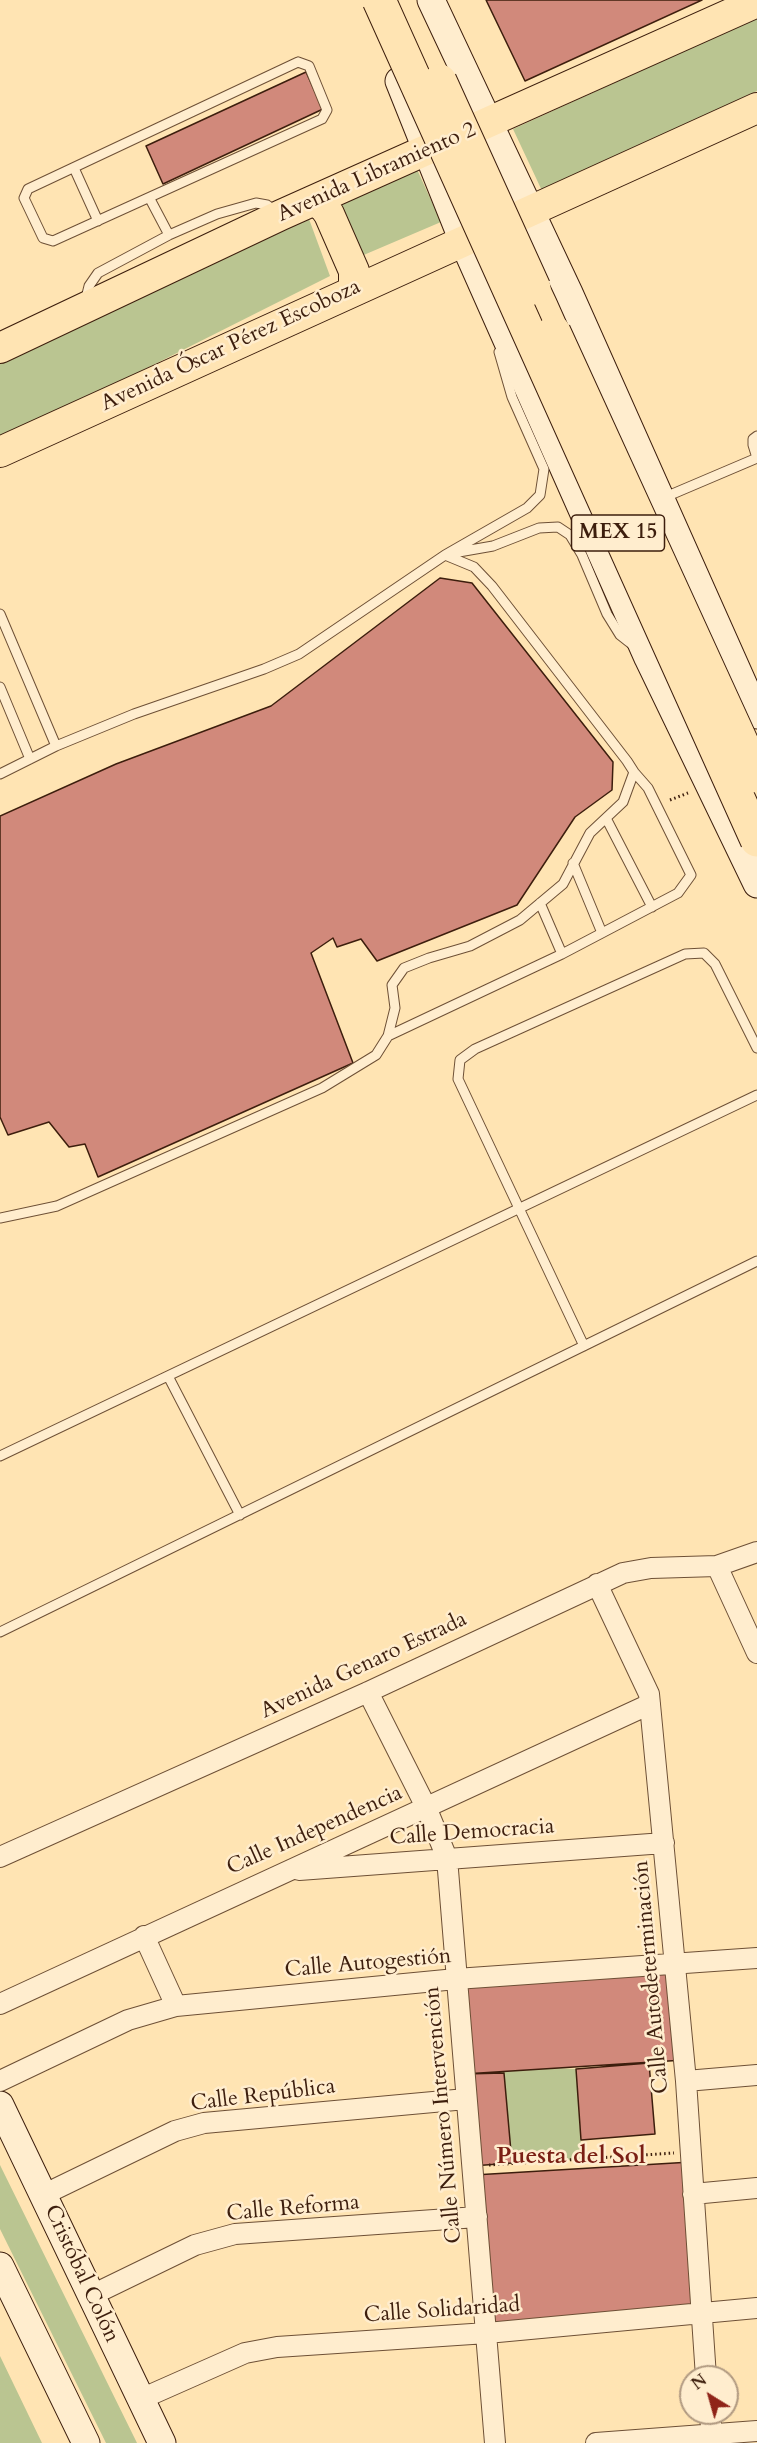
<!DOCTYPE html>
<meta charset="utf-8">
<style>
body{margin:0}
#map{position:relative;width:757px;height:2443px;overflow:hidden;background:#ffe4b3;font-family:Cardo,serif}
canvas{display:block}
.north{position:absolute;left:679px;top:2365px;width:60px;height:60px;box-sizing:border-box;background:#ffedce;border:2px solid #b19a81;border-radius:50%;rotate:323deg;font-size:16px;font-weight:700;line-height:24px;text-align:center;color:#3d1e0d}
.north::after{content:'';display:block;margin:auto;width:21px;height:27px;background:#8f2418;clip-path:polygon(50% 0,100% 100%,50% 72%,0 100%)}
</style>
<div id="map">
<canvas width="757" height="2443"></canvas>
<div class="north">N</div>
</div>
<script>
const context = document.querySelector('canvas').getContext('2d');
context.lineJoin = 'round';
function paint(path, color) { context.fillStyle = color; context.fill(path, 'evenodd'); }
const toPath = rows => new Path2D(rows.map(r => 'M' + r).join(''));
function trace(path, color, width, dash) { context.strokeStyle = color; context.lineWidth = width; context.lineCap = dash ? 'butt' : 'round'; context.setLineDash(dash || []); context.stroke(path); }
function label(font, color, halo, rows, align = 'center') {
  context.font = font + ' Cardo,serif'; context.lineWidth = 5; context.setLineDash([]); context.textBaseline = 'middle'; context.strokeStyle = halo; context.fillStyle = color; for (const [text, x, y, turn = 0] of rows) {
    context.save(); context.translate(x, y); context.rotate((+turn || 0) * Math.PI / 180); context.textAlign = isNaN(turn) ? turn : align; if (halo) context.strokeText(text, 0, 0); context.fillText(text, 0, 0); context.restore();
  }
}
paint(toPath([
 [757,18,757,91,727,105,688,128,544,195,513,129],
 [415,165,441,222,359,257,335,198],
 [309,219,330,276,0,442,0,364],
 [556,2068,576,2069,582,2159,472,2166,464,2074],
 [0,2165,137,2443,106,2443,0,2229],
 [0,2356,42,2443,0,2443]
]), '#bac591');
const building = toPath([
 [486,0,702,0,525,81,486,0],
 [306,72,323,109,163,184,146,146,306,72],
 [440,578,472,583,613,762,612,790,575,817,517,905,377,961,361,939,337,947,333,938,311,953,353,1063,98,1177,85,1144,69,1147,49,1122,8,1135,0,1117,0,816,116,764,271,706,440,578],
 [675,1964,684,2060,464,2074,456,1979,675,1964],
 [649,2063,655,2134,581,2140,576,2069,649,2063],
 [504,2073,512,2163,472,2166,464,2074,504,2073],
 [691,2162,701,2312,487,2333,474,2175,691,2162]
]);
paint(building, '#d1897b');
trace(building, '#3d1e0d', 1.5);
const lane = toPath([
 [298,62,309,66,327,110,322,119,53,241,43,238,24,198,28,189,298,62],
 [74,168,98,221],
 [150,199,169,235],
 [85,302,89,286,98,273,169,235,217,214,256,203,267,205,277,212],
 [663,498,757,458,753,445,753,439,757,436],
 [453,553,493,546,539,528,558,527,570,535,582,555,607,614,620,635,634,646],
 [0,614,56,746],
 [0,687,30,759],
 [0,774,56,746,134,714,264,669,299,654,445,555,527,508,540,495,544,469,512,397,499,352],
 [607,820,652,907],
 [602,933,678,893,691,875,648,788,634,772],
 [562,954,602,933,573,863],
 [388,1036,562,954,540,903],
 [0,1218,57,1206,322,1088,376,1055,388,1036,395,1008,392,985,404,968,429,958,470,946,520,920,563,884,590,833,623,802,634,772,627,761,492,586,474,567,445,555],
 [584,1346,458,1079,460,1060,475,1049,685,954,704,953,715,964,757,1048],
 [168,1376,240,1515],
 [0,1456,757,1095],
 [0,1632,757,1261]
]);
const street = toPath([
 [717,1566,757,1653],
 [597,1584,649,1694,686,2081,706,2377],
 [368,1692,426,1807,447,1858,495,2443],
 [0,1857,368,1692,623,1573,651,1568,717,1566,757,1552],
 [299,1870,664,1843],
 [144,1936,176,2006],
 [0,2004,650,1704],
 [0,2081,128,2020,176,2006,456,1979,757,1958],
 [686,2081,757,2075],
 [693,2194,757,2188],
 [43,2195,175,2131,204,2123,466,2099],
 [90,2296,195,2245,235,2234,477,2217],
 [141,2399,245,2353,277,2347,487,2333,757,2308],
 [709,2413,714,2443],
 [596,2443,757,2431]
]);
const secondary = toPath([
 [431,0,569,293,757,715],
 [399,81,463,241,648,658,757,884],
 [0,2105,162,2443],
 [0,2266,86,2443]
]);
const primary = toPath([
 [314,201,324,207,329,214,354,271,354,289],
 [0,348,281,215,757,2],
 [0,452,757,108]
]);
trace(lane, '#6e5036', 11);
trace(street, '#6e5036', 22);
trace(secondary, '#3d1e0d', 29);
trace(primary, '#3d1e0d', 32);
trace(toPath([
 [670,800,688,793],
 [489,2165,674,2153]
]), '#3d1e0d', 3, [1.5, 3]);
trace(lane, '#ffedce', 9);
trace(street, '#ffedce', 20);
trace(secondary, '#ffedce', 27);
trace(primary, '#ffe4b3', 30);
const highwayBridge = toPath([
 [379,0,757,840],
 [440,81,534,288],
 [554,332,757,776]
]);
trace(highwayBridge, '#3d1e0d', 35, []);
trace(highwayBridge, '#ffe4b3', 33);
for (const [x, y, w] of [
 [618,533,93]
]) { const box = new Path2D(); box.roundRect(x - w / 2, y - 18, w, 36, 4.5); context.fillStyle = '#ffedce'; context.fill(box); trace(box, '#3d1e0d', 1.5); }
label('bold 21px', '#3d1e0d', null, [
 ["MEX 15",618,533]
]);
label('22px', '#3d1e0d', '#ffedce', [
 ["Avenida Libramiento 2",377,173,-24],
 ["Avenida Óscar Pérez Escoboza",231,346,-25],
 ["Avenida Genaro Estrada",364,1666,-25],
 ["Calle Independencia",315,1831,-24],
 ["Calle Democracia",472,1833,-4],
 ["Calle Autogestión",368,1964,-5],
 ["Calle Autodeterminación",652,1977,-95],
 ["Calle República",263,2096,-7],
 ["Calle Número Intervención",444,2115,-95],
 ["Calle Reforma",293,2209,-5],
 ["Cristóbal Colón",81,2274,65],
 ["Calle Solidaridad",442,2311,-4]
]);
label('bold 24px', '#7a1f14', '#ffedce', [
 ["Puesta del Sol",571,2157]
]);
</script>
